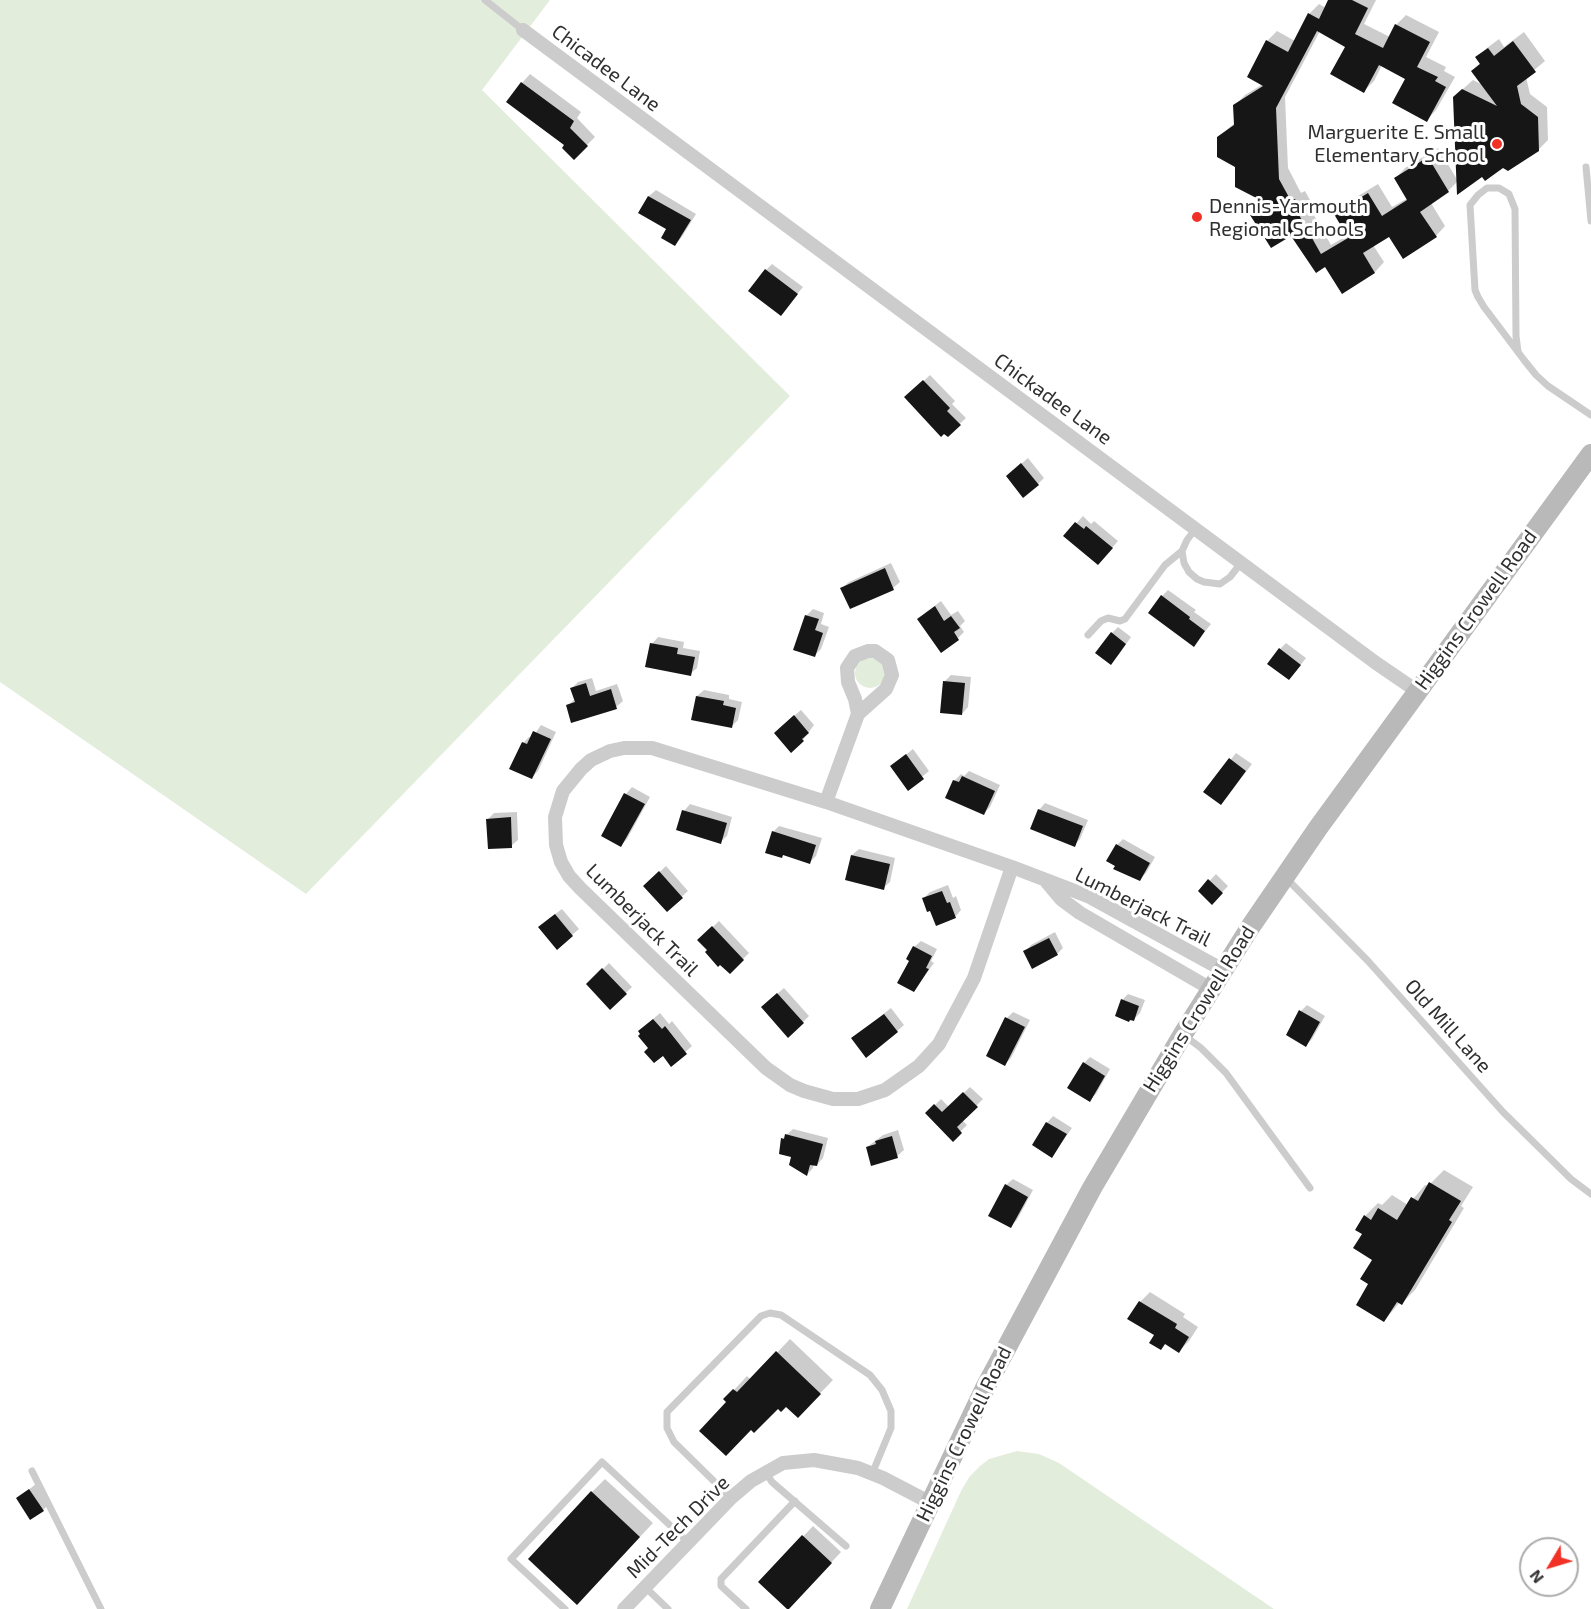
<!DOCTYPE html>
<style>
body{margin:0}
#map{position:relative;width:1591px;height:1609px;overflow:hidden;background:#fff;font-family:"Exo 2",sans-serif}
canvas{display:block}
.north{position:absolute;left:1519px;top:1537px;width:60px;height:60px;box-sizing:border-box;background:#fff;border:2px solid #acacac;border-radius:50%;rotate:232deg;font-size:16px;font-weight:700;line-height:24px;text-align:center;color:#2f2f2f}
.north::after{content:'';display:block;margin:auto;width:21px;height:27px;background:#f13125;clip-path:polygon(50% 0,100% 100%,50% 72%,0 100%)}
</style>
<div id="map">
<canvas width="1591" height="1609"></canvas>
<div class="north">N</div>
</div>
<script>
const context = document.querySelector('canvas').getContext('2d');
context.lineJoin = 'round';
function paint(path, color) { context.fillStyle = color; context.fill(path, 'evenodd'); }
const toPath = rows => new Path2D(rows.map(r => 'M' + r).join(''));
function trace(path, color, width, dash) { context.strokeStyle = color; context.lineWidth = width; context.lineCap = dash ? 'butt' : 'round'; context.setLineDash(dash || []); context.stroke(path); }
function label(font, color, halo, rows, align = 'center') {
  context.font = font + ' "Exo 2",sans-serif'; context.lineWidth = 6; context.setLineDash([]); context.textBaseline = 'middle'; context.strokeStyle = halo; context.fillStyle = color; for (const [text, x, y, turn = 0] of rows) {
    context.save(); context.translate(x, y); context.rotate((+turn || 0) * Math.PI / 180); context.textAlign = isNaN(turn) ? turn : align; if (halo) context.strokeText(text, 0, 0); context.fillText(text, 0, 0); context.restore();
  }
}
paint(toPath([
 [0,0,550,0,482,90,790,396,306,894,0,682],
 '855 673a15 15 0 1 1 30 0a15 15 0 1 1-30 0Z',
 [1017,1451,1039,1454,1059,1463,1274,1609,907,1609,962,1489,970,1476,980,1466,989,1459]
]), '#e3eddc');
paint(toPath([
 [1330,0,1376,0,1364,24,1390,37,1396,25,1406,15,1439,32,1426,57,1446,67,1444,71,1455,77,1436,110,1427,120,1407,79,1382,65,1374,81,1364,91,1347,46,1320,31,1285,97,1288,168,1301,193,1305,191,1311,202,1308,205,1331,245,1348,235,1335,214,1345,204,1378,184,1392,207,1408,198,1396,178,1405,168,1438,148,1458,181,1454,97,1473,80,1483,85,1472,71,1481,62,1477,57,1487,48,1499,39,1504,47,1524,32,1545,61,1526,77,1530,94,1547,107,1548,140,1538,150,1503,167,1482,175,1458,181,1448,191,1431,203,1445,226,1436,236,1389,235,1373,245,1384,262,1375,272,1343,292,1325,264,1292,234,1252,215,1268,202,1237,166,1218,137,1236,122,1235,105,1245,95,1263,84,1267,41,1277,31,1295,41,1309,14,1319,4,1326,8],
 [530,74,581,112,577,118,595,137,574,158,522,83],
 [656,190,696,214,681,238,675,245,668,229,640,212,649,196],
 [772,264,803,287,781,314,766,270],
 [930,375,955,401,952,404,966,418,948,435,907,397],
 [1028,458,1044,478,1038,484,1014,470],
 [1083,516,1091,524,1094,521,1118,541,1104,557,1065,536],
 [891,563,900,582,893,588,851,607,842,588,849,582],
 [1168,590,1196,610,1194,612,1211,624,1194,645,1162,596],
 [941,601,951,615,958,611,965,621,960,626,964,632,958,638,925,613],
 [813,609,824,613,821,624,829,627,821,649,815,655,806,616],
 [1118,627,1131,637,1117,657,1112,633],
 [658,637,684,642,683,648,700,651,697,668,690,674,652,644],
 [1286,643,1306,658,1295,672,1280,649],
 [951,675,971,677,968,707,962,714,945,681],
 [592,678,596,691,617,684,623,701,616,707,567,706,575,699,572,688,578,682],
 [704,690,729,695,729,699,742,702,738,720,732,726,697,696],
 [801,710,814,725,803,740,782,726],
 [541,725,556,732,538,771,532,777,523,743,529,737,532,738],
 [913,749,929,771,908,788,892,766],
 [1236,753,1252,764,1227,797,1205,792],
 [969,771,1000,785,990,807,984,813,954,781,961,774,964,776],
 [632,787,650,797,627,839,621,845,603,835,626,794],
 [1045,803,1088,820,1080,839,1074,845,1039,810],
 [690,804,732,817,727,836,720,842,684,811],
 [517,812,518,840,511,846,488,819,494,813],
 [779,826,822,838,816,856,810,862,784,854,782,856,773,832],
 [1123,839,1155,857,1146,873,1140,879,1117,845],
 [859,849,895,858,890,882,883,888,852,855],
 [666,866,688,891,667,910,645,886],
 [1216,874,1228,886,1212,903,1200,891],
 [948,885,953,898,956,896,961,910,955,917,931,909,923,899,930,892],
 [562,909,579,929,572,935,546,921],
 [719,921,749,953,730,972,699,940],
 [1055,932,1063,948,1057,954,1025,952,1031,945],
 [921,941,937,949,931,961,934,963,914,990,911,960,914,947],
 [609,963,632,987,610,1008,588,984],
 [784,988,809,1016,803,1022,769,1001],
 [1128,994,1145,1000,1140,1013,1133,1020,1122,1000],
 [1307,1005,1325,1016,1312,1039,1306,1045,1301,1011],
 [891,1008,904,1025,897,1031,853,1038],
 [1013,1012,1030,1020,1011,1058,1005,1064,1007,1018],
 [660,1013,669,1024,672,1021,692,1046,672,1064,663,1054,650,1048,646,1025],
 [1090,1057,1110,1069,1096,1094,1089,1100,1084,1063],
 [970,1087,983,1099,962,1120,967,1125,953,1139,927,1113,941,1099,949,1107],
 [1053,1116,1072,1128,1052,1156,1047,1123],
 [793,1129,828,1138,823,1158,817,1165,814,1164,813,1168,807,1175,782,1139],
 [898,1130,904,1150,897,1156,867,1147,883,1135],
 [1444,1170,1473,1187,1461,1206,1464,1208,1415,1290,1402,1303,1400,1302,1384,1321,1371,1284,1374,1259,1364,1234,1365,1216,1378,1203,1382,1205,1392,1195,1408,1205,1425,1185,1428,1186],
 [1013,1179,1033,1190,1017,1220,1010,1226,1006,1185],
 [1150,1292,1185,1314,1183,1317,1198,1327,1189,1341,1179,1351,1166,1343,1161,1348,1140,1302],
 [790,1339,833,1380,798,1416,786,1405,778,1407,729,1402,734,1390,747,1376,751,1380],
 [605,1479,653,1523,590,1590,592,1492],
 [36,1484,49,1504,43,1510,18,1498],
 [813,1526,841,1552,798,1598,760,1582]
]), '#0003');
paint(toPath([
 [1328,0,1352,0,1368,8,1355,34,1383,48,1395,24,1430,42,1417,67,1438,77,1435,81,1446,87,1427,122,1392,103,1405,79,1379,65,1364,93,1330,74,1345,47,1317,31,1276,108,1279,179,1291,201,1295,199,1302,213,1299,215,1321,254,1348,238,1334,214,1368,193,1382,216,1407,200,1394,178,1428,157,1449,192,1420,212,1437,237,1403,259,1389,237,1363,253,1375,273,1342,294,1325,267,1316,273,1291,236,1271,248,1250,215,1268,204,1235,187,1235,167,1217,157,1217,137,1234,125,1233,105,1263,86,1247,77,1266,40,1288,52,1308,13,1319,19],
 [1513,41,1536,72,1517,86,1521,104,1538,117,1539,151,1508,171,1503,168,1485,181,1482,177,1457,195,1453,97,1462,89,1497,106,1471,71,1480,64,1475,57,1488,48,1494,56],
 [521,82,574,121,570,128,588,146,574,160,562,148,564,145,506,102],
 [648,196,691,220,675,246,661,238,666,229,638,213],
 [765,269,798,294,781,316,748,291],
 [923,380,950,408,947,411,961,425,948,437,944,434,941,437,904,397],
 [1021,463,1039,485,1023,498,1006,476],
 [1075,522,1084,529,1086,526,1113,548,1098,565,1063,536],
 [885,568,894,590,850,609,840,588],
 [1161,595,1190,617,1189,619,1205,631,1194,647,1148,613],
 [935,606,944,621,951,616,960,628,954,632,959,640,941,653,917,619],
 [805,615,819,619,815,630,823,633,815,657,793,650],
 [1111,632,1126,644,1111,665,1095,653],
 [650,643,678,648,677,654,695,657,691,676,645,667],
 [1279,648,1301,665,1289,680,1267,664],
 [943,681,965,683,962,715,940,713],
 [586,683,590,696,611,689,617,709,571,723,566,705,575,702,570,688],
 [696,696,724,701,723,705,736,708,732,728,691,720],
 [794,715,809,733,802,739,804,741,791,753,774,733],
 [533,731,551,739,532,779,509,769,522,742,527,744],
 [906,754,924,779,908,791,890,766],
 [1229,758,1246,771,1221,805,1203,792],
 [962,776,995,791,984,815,945,798,953,780,959,782],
 [624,793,645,804,621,847,601,836],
 [1038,809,1083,826,1075,847,1030,829],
 [682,810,727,823,721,844,676,830],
 [511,817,512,848,488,849,486,819],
 [772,831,816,845,810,864,783,855,782,858,765,853],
 [1116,844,1150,863,1140,881,1113,869,1115,866,1106,861],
 [851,855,890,864,884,890,845,880],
 [659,871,683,898,667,912,643,886],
 [1208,879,1223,893,1212,905,1198,891],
 [942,891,947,903,950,902,956,918,936,926,930,911,927,912,922,898],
 [555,914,573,936,557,950,538,927],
 [712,926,744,960,730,974,720,965,718,967,705,952,707,950,697,940],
 [1049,938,1058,955,1032,969,1023,951],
 [913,946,932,956,926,968,929,969,914,992,897,983,909,961,906,959],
 [602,968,627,994,610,1010,586,984],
 [777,993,804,1023,788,1038,761,1007],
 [1121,999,1139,1006,1134,1021,1130,1020,1129,1022,1115,1016],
 [1299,1010,1320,1022,1306,1047,1286,1035],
 [884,1014,898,1032,866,1058,851,1038],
 [1005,1017,1025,1027,1005,1066,986,1056],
 [653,1019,662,1029,665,1026,687,1054,671,1067,663,1056,654,1063,644,1052,648,1048,638,1036,640,1034,638,1031],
 [1083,1062,1105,1076,1090,1102,1067,1088],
 [963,1092,978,1107,957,1127,962,1133,953,1142,925,1113,934,1104,942,1112],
 [1046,1122,1067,1134,1052,1158,1032,1145],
 [785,1134,823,1144,817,1166,810,1165,807,1176,789,1165,791,1157,779,1154,781,1138,784,1139],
 [892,1136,898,1158,871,1166,866,1147,876,1144,875,1141],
 [1429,1182,1461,1201,1449,1220,1452,1222,1402,1305,1397,1302,1384,1322,1356,1305,1368,1284,1360,1279,1372,1260,1353,1248,1362,1234,1355,1230,1364,1215,1371,1220,1378,1208,1397,1220,1411,1197,1418,1201],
 [1005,1184,1028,1197,1011,1228,988,1216],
 [1139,1301,1177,1324,1175,1328,1189,1337,1179,1353,1165,1344,1161,1350,1149,1343,1154,1335,1127,1319],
 [776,1351,821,1394,798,1418,786,1407,781,1412,778,1409,754,1433,751,1430,726,1456,699,1431,726,1402,723,1399,733,1389,737,1392],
 [29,1489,44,1511,30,1520,16,1498],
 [591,1491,640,1537,577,1605,528,1559],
 [802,1535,832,1563,789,1609,787,1609,758,1582]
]), '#161616');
trace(toPath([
 [485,0,523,30],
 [1586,167,1591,221],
 [1518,352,1516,336,1515,209,1509,194,1499,188,1487,188,1478,195,1470,205,1475,290,1478,297,1484,307,1524,360,1536,375,1548,386,1591,415],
 [1196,528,1187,540,1182,551,1184,563,1189,572,1197,579,1204,582,1220,584,1230,577,1241,563],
 [1088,635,1101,621,1108,618,1120,621,1125,619,1165,565,1182,551],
 [1287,879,1368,961,1503,1112,1571,1179,1591,1194],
 [1185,1036,1201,1048,1226,1073,1310,1188],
 [32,1471,101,1609],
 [766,1473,772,1482,846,1546],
 [731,1498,674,1442,667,1428,667,1412,761,1316,770,1313,781,1315,870,1375,882,1390,891,1411,891,1428,872,1474],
 [645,1587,668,1609],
 [565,1609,511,1559,602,1462,688,1542],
 [746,1609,721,1586,721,1579,795,1501]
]), '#ccc', 7);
trace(toPath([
 [523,30,1376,663,1417,691],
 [868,651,875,651,888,660,892,675,886,689,858,714,855,699,848,682,847,668,855,656,868,651],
 [826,802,858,714],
 [1012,867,974,978,939,1044,919,1066,885,1090,858,1099,833,1099,804,1091,790,1085,766,1068,580,888,569,876,561,862,556,845,555,817,563,791,581,769,591,760,610,751,624,748,652,748,826,802,1012,867,1067,888,1090,897,1223,970],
 [1046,881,1061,899,1080,913,1211,989],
 [624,1609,731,1498,751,1481,783,1463,814,1460,858,1468,883,1478,929,1502]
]), '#ccc', 14);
trace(toPath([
 [880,1609,985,1388,1092,1188,1183,1034,1251,926,1318,828,1591,454]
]), '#b9b9b9', 20);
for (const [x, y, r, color] of [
 [1497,144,6,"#f13125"],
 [1197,217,6,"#f13125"]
]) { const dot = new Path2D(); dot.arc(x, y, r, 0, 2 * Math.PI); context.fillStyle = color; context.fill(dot); trace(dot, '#fff', 2); }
label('20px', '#2f2f2f', '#fff', [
 ["Chicadee Lane",606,68,37],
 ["Chickadee Lane",1053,399,36],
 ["Higgins Crowell Road",1476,610,-54],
 ["Lumberjack Trail",1143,907,27],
 ["Lumberjack Trail",642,920,45],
 ["Higgins Crowell Road",1199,1009,-58],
 ["Old Mill Lane",1448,1026,48],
 ["Higgins Crowell Road",964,1434,-64],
 ["Mid-Tech Drive",678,1527,-45]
]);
label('20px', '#2f2f2f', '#fff', [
 ["Marguerite E. Small",1485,132],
 ["Elementary School",1485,155],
 ["Dennis-Yarmouth",1209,206,"left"],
 ["Regional Schools",1209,229,"left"]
], 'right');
</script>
